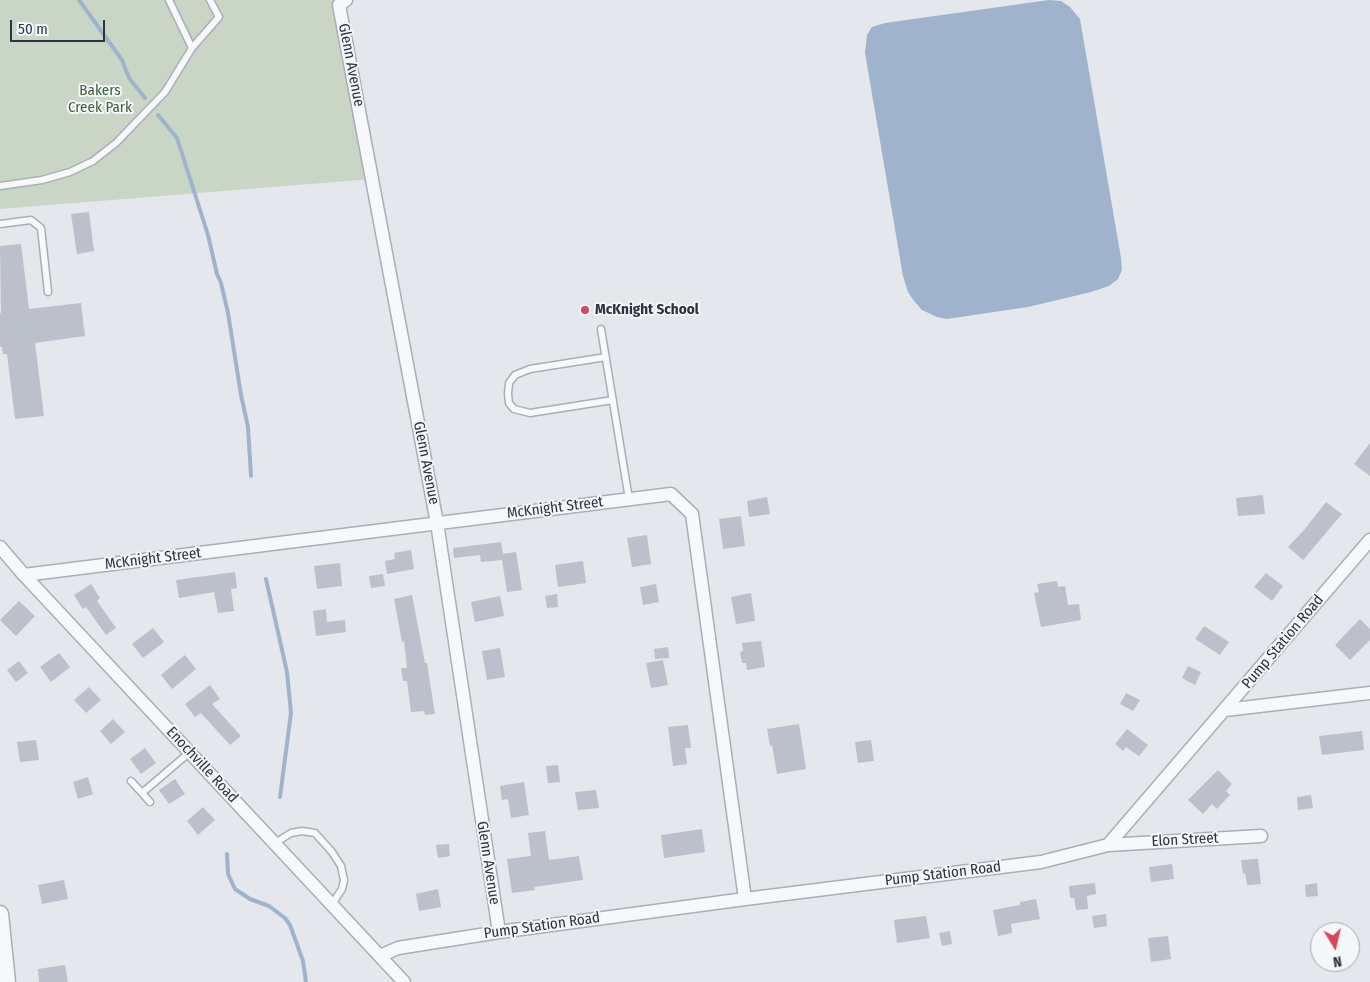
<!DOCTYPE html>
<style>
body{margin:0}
#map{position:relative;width:1370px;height:982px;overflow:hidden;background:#e4e7ec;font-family:"Fira Sans Condensed",sans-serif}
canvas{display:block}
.north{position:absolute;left:1310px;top:922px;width:50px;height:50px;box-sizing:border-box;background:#f4f6f9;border:1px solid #a4a8b1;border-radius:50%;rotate:171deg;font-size:14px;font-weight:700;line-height:20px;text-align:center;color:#2b3445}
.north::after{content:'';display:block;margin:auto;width:18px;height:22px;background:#d1495b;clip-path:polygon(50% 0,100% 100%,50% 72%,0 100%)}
.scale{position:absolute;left:10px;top:20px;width:95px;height:22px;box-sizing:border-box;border:2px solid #2b3445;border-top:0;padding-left:6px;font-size:15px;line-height:18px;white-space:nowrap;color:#2b3445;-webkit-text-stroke:4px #f4f6f9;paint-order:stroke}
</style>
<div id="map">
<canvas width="1370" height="982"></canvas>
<div class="north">N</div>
<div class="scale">50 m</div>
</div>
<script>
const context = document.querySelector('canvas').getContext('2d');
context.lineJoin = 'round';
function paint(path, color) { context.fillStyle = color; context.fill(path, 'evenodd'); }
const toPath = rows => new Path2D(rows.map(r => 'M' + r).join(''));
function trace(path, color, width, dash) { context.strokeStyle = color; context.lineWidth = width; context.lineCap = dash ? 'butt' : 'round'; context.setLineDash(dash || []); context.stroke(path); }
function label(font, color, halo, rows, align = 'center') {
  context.font = font + ' "Fira Sans Condensed",sans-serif'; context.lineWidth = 4; context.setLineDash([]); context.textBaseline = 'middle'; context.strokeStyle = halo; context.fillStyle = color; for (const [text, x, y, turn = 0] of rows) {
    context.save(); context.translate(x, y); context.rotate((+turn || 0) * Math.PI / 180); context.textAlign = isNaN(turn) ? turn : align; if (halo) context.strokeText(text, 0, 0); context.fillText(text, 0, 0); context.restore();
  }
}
paint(toPath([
 [0,0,346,0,339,5,372,179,0,209]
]), '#c9d6c5');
paint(toPath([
 [1049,0,1061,1,1070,7,1080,19,1121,258,1122,270,1118,279,1109,286,1091,292,1028,307,947,319,937,317,922,310,914,301,908,292,903,276,865,53,867,35,872,27,885,23]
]), '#9fb4cc');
trace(toPath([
 [79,0,122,60,129,78,145,98],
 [158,115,177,138,208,235,217,274,221,283,228,313,241,395,248,427,251,476],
 [266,579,287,672,291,713,280,797],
 [227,854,228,874,235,889,250,899,269,906,285,918,290,925,303,961,306,982]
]), '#9fb4cc', 4);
paint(toPath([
 [89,212,94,251,77,254,71,214],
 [21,244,29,309,81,303,85,336,35,343,44,416,15,419,7,354,3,354,2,347,0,347,0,313,1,313,0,246],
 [1370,443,1370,476,1354,464],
 [1263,495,1265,514,1238,516,1236,498],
 [767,497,770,514,749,517,747,501],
 [1326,502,1342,514,1303,560,1288,547,1304,530],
 [741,516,745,546,723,549,719,519],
 [647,535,651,564,632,567,627,538],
 [501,542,503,554,516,552,522,590,507,592,502,560,481,562,480,555,454,558,453,548],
 [411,550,414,569,387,574,385,561,395,559,394,553],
 [583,561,586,583,558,587,555,565],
 [340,563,342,586,317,589,314,566],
 [235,572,237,588,231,589,234,611,218,613,214,592,179,598,176,580],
 [1266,573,1283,586,1272,601,1254,587],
 [383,574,385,586,371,588,369,576],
 [1057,581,1058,587,1065,586,1068,605,1079,604,1081,620,1041,627,1034,593,1039,592,1037,584],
 [91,584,100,598,97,601,116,628,106,635,86,607,83,609,74,595],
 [656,584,659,602,643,605,640,587],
 [751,593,755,621,736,624,731,597],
 [557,594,558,607,547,608,545,596],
 [412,595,425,663,427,663,435,714,425,715,424,711,411,712,407,681,403,681,401,668,407,668,404,641,402,642,394,599],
 [500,596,504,616,475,622,471,602],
 [19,601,35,616,16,636,0,620],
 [326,609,327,622,345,620,346,632,316,636,313,611],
 [1360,619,1370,629,1370,640,1350,660,1335,645],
 [1204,626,1229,642,1220,655,1195,639],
 [153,628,164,642,143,658,132,644],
 [761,641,765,667,747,670,746,663,742,663,740,652,743,651,742,643],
 [668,647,669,658,655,659,654,649],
 [500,648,505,677,487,680,482,651],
 [59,653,70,667,51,682,40,667],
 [185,655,196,669,172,689,161,675],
 [663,660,668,685,651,688,646,663],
 [19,661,28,673,16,682,7,670],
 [1188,666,1201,672,1195,685,1182,678],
 [210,685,220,699,212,704,241,736,230,745,201,713,195,717,185,704],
 [89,687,101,700,86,713,74,700],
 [1126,693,1140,700,1133,711,1120,704],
 [113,719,125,732,111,744,100,731],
 [799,724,806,769,777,774,772,745,770,746,767,729],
 [688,725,691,748,685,748,687,764,673,766,668,727],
 [1127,729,1148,745,1139,756,1126,747,1123,751,1115,744],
 [1362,731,1364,750,1322,755,1319,736],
 [36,740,39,760,20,762,17,742],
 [871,740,874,761,858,763,855,742],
 [145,748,156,763,141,774,130,759],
 [558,765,560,782,548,783,546,766],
 [1218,770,1232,784,1226,791,1230,795,1217,809,1212,804,1203,814,1188,800],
 [88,777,93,794,78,799,73,782],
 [175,779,185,794,169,804,159,790],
 [524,782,529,815,511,818,508,799,502,800,500,786],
 [596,790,599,808,578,810,575,792],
 [1311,795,1313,808,1298,810,1297,797],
 [203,807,215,820,198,835,187,821],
 [702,829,705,852,664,858,661,835],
 [545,831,549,860,579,856,583,880,534,887,535,890,512,893,507,859,531,856,528,833],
 [449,844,450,856,438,858,436,845],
 [1258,859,1261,884,1247,885,1245,873,1243,874,1241,860],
 [1172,864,1174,879,1151,882,1149,867],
 [64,880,68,899,42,904,38,885],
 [1095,883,1096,894,1087,896,1088,909,1076,910,1074,898,1070,898,1069,886],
 [1317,883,1318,896,1306,897,1305,885],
 [438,889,441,907,419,911,416,894],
 [1036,899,1040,919,1011,924,1012,933,998,936,993,910,1020,905,1020,902],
 [1106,914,1107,926,1094,928,1092,916],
 [926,916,930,938,897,943,894,920],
 [950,931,952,944,942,946,939,933],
 [1168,936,1171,959,1151,962,1148,938],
 [65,965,68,982,39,982,38,969]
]), '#bbc0ca');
const service = toPath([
 [169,0,192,48],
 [0,186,42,180,70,172,93,161,116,143,165,92,192,48,219,17,210,0],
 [0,224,31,220,41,228,48,292],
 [601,329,629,499],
 [606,357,530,369,515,375,509,383,508,394,509,403,514,409,530,413,613,400],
 [131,781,142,793,190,752],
 [142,793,150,802],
 [275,843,291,833,302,831,315,833,332,852,341,866,344,880,342,889,332,904]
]);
const minor = toPath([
 [346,0,339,5,437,523,499,932],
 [0,547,24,575,404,982],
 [24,575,671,494,692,514,745,899],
 [1225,710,1370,693],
 [1108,845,1261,836],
 [380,956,398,948,499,932,745,899,1041,862,1108,845,1370,540]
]);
const tertiary = toPath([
 [0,914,7,982]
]);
trace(service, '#a9aeb7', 9);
trace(minor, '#a9aeb7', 15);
trace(tertiary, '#a9aeb7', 19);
trace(service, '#f7f8fa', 6);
trace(minor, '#f7f8fa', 12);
trace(tertiary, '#f7f8fa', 16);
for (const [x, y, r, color] of [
 [585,310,5,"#d1495b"]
]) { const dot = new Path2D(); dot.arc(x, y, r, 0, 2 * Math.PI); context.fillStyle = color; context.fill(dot); trace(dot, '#f4f6f9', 2); }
label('15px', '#2b3445', '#f4f6f9', [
 ["Glenn Avenue",351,65,79],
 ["Glenn Avenue",426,463,79],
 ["McKnight Street",555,508,-7],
 ["McKnight Street",153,559,-7],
 ["Pump Station Road",1283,642,-50],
 ["Enochville Road",202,765,47],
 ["Elon Street",1185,840,-3],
 ["Glenn Avenue",488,863,81],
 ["Pump Station Road",943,874,-7],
 ["Pump Station Road",542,926,-8]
]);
label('15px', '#3f6138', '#f4f6f9', [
 ["Bakers",100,91],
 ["Creek Park",100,108]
]);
label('bold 15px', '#2b3445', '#f4f6f9', [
 ["McKnight School",595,310]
], 'left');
</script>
